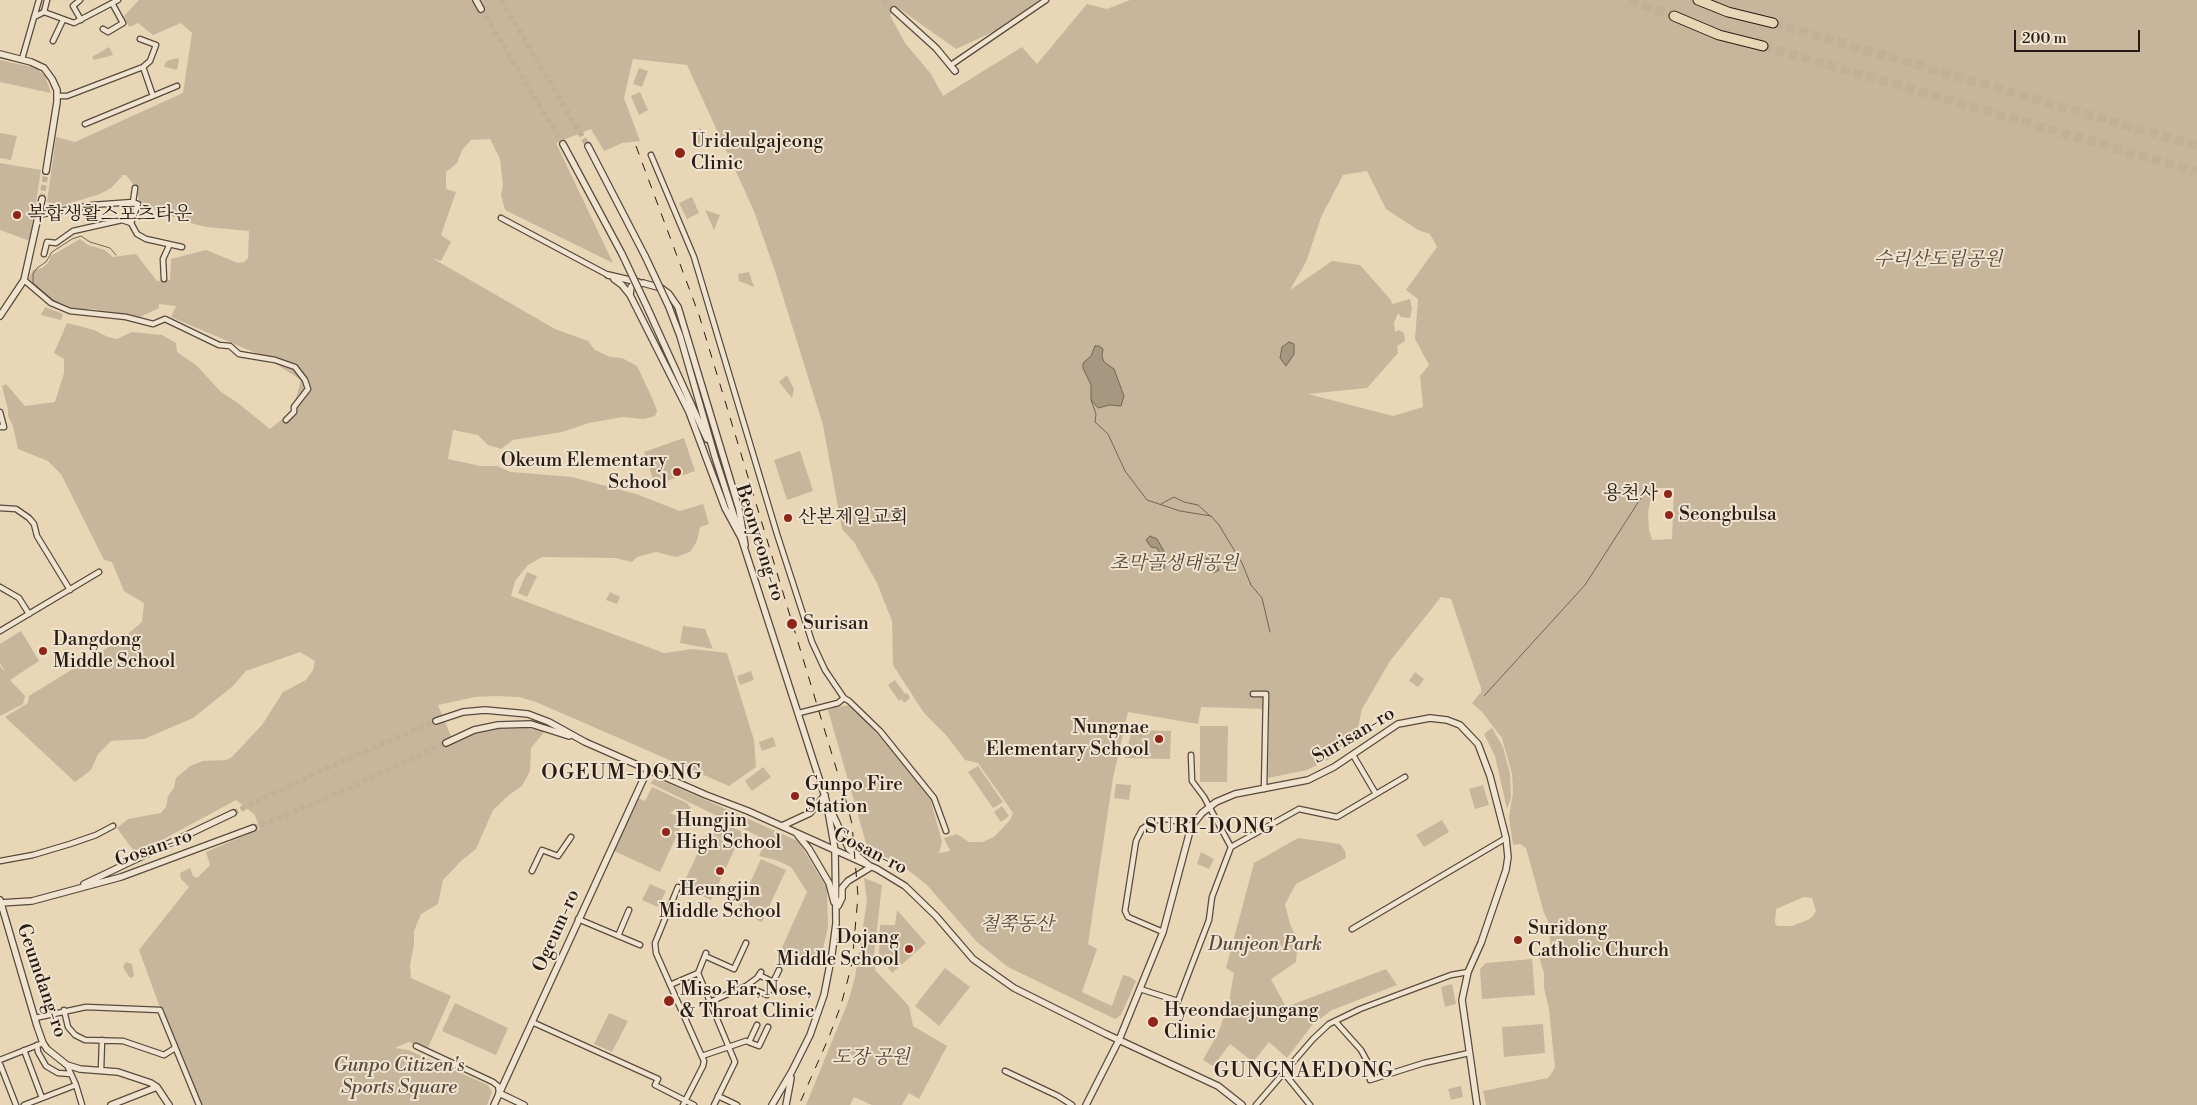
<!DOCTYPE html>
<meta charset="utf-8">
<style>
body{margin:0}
#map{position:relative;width:2197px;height:1105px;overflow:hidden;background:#e8d6b7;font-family:"Libre Bodoni",serif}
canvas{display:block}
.scale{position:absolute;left:2014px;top:30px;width:126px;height:22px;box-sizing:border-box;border:2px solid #281c14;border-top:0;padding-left:6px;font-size:15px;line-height:18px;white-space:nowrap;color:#281c14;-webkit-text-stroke:4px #f0e4d0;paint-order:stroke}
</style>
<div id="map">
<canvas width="2197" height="1105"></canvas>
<div class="scale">200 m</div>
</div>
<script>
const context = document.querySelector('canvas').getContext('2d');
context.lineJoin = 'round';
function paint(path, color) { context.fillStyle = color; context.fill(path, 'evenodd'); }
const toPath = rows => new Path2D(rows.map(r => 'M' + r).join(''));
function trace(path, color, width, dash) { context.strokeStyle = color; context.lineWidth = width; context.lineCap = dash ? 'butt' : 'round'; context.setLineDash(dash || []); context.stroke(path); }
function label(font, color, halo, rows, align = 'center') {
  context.font = font + ' "Libre Bodoni","Noto Serif KR",serif'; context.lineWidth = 4; context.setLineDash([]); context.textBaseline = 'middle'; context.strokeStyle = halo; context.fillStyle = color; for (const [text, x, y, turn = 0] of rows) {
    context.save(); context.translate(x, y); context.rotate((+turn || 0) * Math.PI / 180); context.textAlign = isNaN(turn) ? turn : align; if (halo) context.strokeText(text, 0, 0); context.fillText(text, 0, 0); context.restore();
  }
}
paint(toPath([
 [139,0,1042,0,1036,8,1008,25,956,49,897,7,890,15,905,43,931,74,943,96,1022,47,1037,64,1087,4,1107,9,1130,0,2197,0,2197,1105,1486,1105,1483,1091,1548,1078,1555,1068,1549,1009,1544,988,1544,973,1539,957,1551,951,1548,921,1544,913,1526,848,1520,844,1513,845,1509,817,1513,792,1512,774,1502,738,1482,712,1472,703,1481,692,1481,688,1451,599,1441,597,1390,661,1362,709,1355,742,1331,758,1307,770,1268,778,1269,709,1201,707,1198,724,1128,712,1113,778,1088,944,1097,949,1082,992,1112,1006,1123,975,1130,977,1136,981,1121,1015,1115,1019,1008,967,977,942,926,884,904,867,868,850,828,710,836,707,851,705,888,746,930,798,942,842,939,853,950,851,944,838,957,834,969,842,982,842,994,837,1010,820,1013,813,978,763,965,760,946,735,924,713,893,665,892,621,877,583,854,542,842,529,823,425,775,271,754,211,687,65,633,59,624,98,640,141,622,143,604,151,591,129,556,143,613,263,505,210,501,195,503,185,500,159,490,139,471,140,462,150,457,163,446,172,446,189,456,192,441,235,451,242,441,261,432,258,555,329,588,341,595,350,610,357,622,358,637,366,653,400,657,411,655,416,644,419,623,417,589,423,562,432,513,440,501,449,488,445,478,435,453,430,448,459,480,466,497,466,511,472,572,477,636,494,680,511,703,504,709,524,700,527,697,541,690,552,676,557,656,552,637,557,632,562,615,558,542,557,528,565,515,581,511,596,664,653,693,649,727,653,754,740,756,767,729,786,536,702,519,697,497,696,475,697,438,705,453,741,465,735,494,726,507,725,545,731,531,748,530,771,522,786,509,795,493,810,476,849,461,861,443,880,438,904,421,914,414,931,414,945,410,965,411,978,451,996,427,1050,409,1042,395,1048,408,1050,488,1085,492,1092,487,1105,202,1105,164,1012,159,1005,139,950,189,887,181,879,180,873,190,868,193,876,197,878,210,865,206,852,260,829,255,815,236,800,160,841,134,851,117,828,128,819,161,813,166,807,168,796,174,788,176,778,190,766,203,761,226,760,232,757,262,725,283,692,306,680,313,670,315,661,300,652,246,671,233,686,193,718,144,739,111,741,98,754,91,770,75,782,5,717,28,703,29,696,123,638,142,622,144,603,124,591,112,562,104,560,61,474,48,461,18,449,13,426,8,416,8,410,2,386,6,384,25,406,55,402,64,373,64,359,54,353,67,323,94,330,108,337,117,339,132,332,162,335,176,343,177,352,197,366,221,392,238,403,270,429,293,410,301,380,265,357,171,317,176,306,159,304,159,308,138,318,94,309,75,309,48,299,31,284,29,278,33,270,42,268,48,263,51,256,80,239,88,245,105,250,113,257,136,254,157,281,170,280,171,259,206,250,238,263,244,262,248,258,249,231,206,227,187,222,140,204,136,188,126,175,123,175,111,188,100,194,54,208,47,202,56,137,75,142,183,93,192,33,181,23,153,35,138,23,130,27,128,25,124,16],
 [1367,171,1386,209,1418,230,1430,234,1437,247,1406,290,1418,299,1415,339,1429,365,1420,376,1423,407,1393,416,1308,394,1367,388,1398,353,1397,346,1405,341,1404,333,1399,330,1395,332,1394,323,1398,313,1401,317,1410,318,1412,309,1410,299,1392,304,1391,300,1360,265,1332,261,1290,290,1306,262,1321,217,1343,175],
 [1656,488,1674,488,1672,539,1652,540,1649,530,1648,512,1651,498],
 [1804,897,1812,898,1816,911,1813,916,1808,920,1792,926,1777,926,1775,922,1776,909],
 [109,47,113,55,94,60,92,57],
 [177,58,179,59,177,70,165,67,164,65,167,61],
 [0,60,36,68,45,76,51,93,0,82],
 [639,68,648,71,642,87,633,84],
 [640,92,648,110,639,115,631,96],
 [700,127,705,140,693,146],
 [0,133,17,136,11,160,0,158],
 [0,163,41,170,30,241,0,230],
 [692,197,699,213,687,219,679,203],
 [705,210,720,215,714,230],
 [749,272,754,287,739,281,738,274],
 [45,307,63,314,61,320,41,315],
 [787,375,794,389,792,398,779,382],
 [684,438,695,471,655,485,644,452],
 [800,451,813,491,787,500,774,460],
 [527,572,537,576,527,597,518,593],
 [610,592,620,597,617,604,606,600],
 [683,626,705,629,713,649,680,643],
 [21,631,39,661,10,680,25,696,23,704,0,716,0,666,6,673,0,663,0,644],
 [751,671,754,680,740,685,737,676],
 [1415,672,1424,679,1418,687,1409,681],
 [895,680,905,694,907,693,910,698,904,703,902,699,899,701,888,685],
 [1200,726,1228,726,1227,782,1200,782],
 [1492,728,1503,747,1510,774,1511,798,1507,809,1495,756,1484,734],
 [1132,730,1171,731,1170,759,1125,758],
 [773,737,776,746,762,751,759,742],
 [978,766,1003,802,993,808,968,772],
 [763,767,771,777,752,791,745,781],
 [656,778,798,841,827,888,828,927,820,962,811,966,780,952,807,892,791,867,776,860,759,856,766,840,650,783],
 [1116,784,1131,785,1129,800,1114,798],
 [1483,785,1489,805,1475,809,1469,789],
 [652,787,689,804,688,806,691,807,688,813,682,809,680,812,675,810,670,813,684,819,660,872,614,851,638,798,645,801],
 [1002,806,1009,816,1001,822,994,812],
 [1442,820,1449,832,1424,847,1416,835],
 [719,822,743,832,738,845,713,835],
 [707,833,736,846,711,900,682,887],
 [1298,838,1340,844,1345,851,1346,858,1296,884,1285,904,1290,924,1298,940,1296,962,1271,979,1286,1007,1386,969,1397,985,1332,1010,1313,1024,1287,1058,1269,1042,1253,1062,1230,1044,1213,1066,1203,1060,1219,1031,1229,1002,1234,973,1226,968,1254,863],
 [1201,852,1214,859,1209,869,1197,864],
 [761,859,786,870,762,922,737,911],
 [864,878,882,885,874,955,875,970,909,1006,913,1026,947,1046,919,1099,909,1093,902,1105,872,1105,854,1097,850,1105,806,1105,848,1002,855,977,867,901],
 [650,884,666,891,658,907,642,900],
 [897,910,926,943,892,973,879,956,880,925,895,925],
 [1532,959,1535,995,1482,999,1480,969,1486,963],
 [126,962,132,964,134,975,132,978,129,977,123,967],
 [945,968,970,987,939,1026,915,1006],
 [1452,984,1456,1004,1445,1007,1441,987],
 [455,1003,508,1028,496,1055,442,1031],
 [609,1013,628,1021,612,1052,594,1044],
 [1543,1024,1545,1053,1504,1057,1502,1027],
 [1461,1086,1463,1097,1451,1100,1448,1089]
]), '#c7b69b');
const water = toPath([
 [1289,342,1294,344,1294,354,1286,366,1280,358,1282,347,1289,342],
 [1095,346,1099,346,1103,349,1102,356,1104,362,1114,369,1124,396,1121,406,1110,405,1098,408,1091,400,1091,385,1083,368,1083,363,1091,356,1095,346],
 [1150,536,1157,539,1165,553,1164,569,1160,568,1157,560,1160,554,1157,548,1151,547,1146,540,1150,536],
 [1212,556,1219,570,1213,573,1206,559,1212,556]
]);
paint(water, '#a79780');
trace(water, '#746655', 1);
trace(toPath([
 [64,306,53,300,33,283,33,274,37,268,46,262,52,252,72,239,81,236,90,242,110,248,116,255],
 [1091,400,1096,414,1095,422,1108,434,1125,471,1147,500,1180,511,1211,516,1219,525,1242,563,1251,585,1262,598,1270,632],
 [1161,504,1174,497,1184,502,1198,505,1210,516],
 [1484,696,1585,585,1648,487]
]), '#746655', 1);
trace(toPath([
 [501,0,588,146],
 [883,0,894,10],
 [481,9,563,144],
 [42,199,46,171],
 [233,813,338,763,436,721],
 [253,828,322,800,446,743]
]), '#c2b196', 5.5, [5.5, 3]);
trace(toPath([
 [1630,0,1674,16],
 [1773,23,2197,146],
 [1763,46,2197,172]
]), '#c2b196', 9, [9, 4.5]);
const minor = toPath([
 [80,0,73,6,81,20],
 [44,12,74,23,118,0],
 [34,17,44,12,47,0],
 [103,29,108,32,123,23,112,3],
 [140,39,156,45,150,61,143,67],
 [53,41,63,20],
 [22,59,39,0],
 [951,65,1046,0],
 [57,96,67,96,143,67,153,96,85,124],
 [153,96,177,86],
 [651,155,694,257,777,534,812,642,825,670,844,698,849,701,880,731,934,798,946,831],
 [133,202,138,204,131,223,137,234,146,239,182,247],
 [38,215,92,205,133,202,135,188],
 [501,218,608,275],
 [44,254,47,242,56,243,73,231,122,220,131,223],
 [164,279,163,259,169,246],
 [24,280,51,303,70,311,126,317,153,324,165,319,219,345,230,346,239,354,275,360,295,367,305,380,308,389,294,407,294,412,286,420],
 [0,412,4,427,0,427],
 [0,508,16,509,29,518,34,524,37,536,70,590],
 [0,587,19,598,29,614],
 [0,631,99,572],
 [1253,694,1266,694,1264,789],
 [799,713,838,703,844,698],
 [1191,755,1192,781,1204,797,1231,847],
 [1353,755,1376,794],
 [0,861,33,855,70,844,96,835,113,826],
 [532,871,542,850,558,856,571,837],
 [678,887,655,943,656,953,704,1061,703,1066,683,1105],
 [578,919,640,945],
 [1352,929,1506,838],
 [1163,932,1128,917,1125,911,1136,841,1142,829,1155,820,1168,819,1192,826],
 [618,936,629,910],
 [705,956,734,969,746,943],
 [698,973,706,953],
 [759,975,773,982],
 [670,985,698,973,735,1062,714,1105],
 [746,986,757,978,761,972],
 [1140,989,1178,1001,1209,920,1212,897,1231,847,1299,809,1337,817,1405,777],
 [710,1002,746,986,767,995,779,970],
 [64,1010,68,1027,75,1035,85,1040,123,1041,164,1055,175,1048],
 [35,1018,86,1007,160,1010,199,1105],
 [1335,1021,1361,1050,1367,1061,1370,1080,1424,1063,1469,1053],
 [532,1022,658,1079,655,1085,694,1105],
 [749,1042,757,1025],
 [37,1045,38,1052,46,1066,58,1073,71,1074],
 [416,1046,493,1082,498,1086,499,1092],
 [24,1050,42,1098],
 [702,1056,746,1041,759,1046,768,1027],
 [0,1060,43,1043],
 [0,1064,16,1105],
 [67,1065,76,1085,82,1105],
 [101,1070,102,1040],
 [1005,1071,1058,1096,1072,1105],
 [1284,1073,1310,1105],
 [718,1096,737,1105],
 [24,1105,76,1085],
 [1256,1105,1313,1039,1329,1024,1360,1009,1400,994,1451,975,1468,972]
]);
const tertiary = toPath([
 [476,0,481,9],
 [894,10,936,48,955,71],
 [0,54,31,62,44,68,52,79,57,90,57,102,46,171],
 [563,144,622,254],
 [588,146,645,256],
 [608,275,638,282],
 [614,279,622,285,630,295],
 [643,283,661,288,669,294,678,307,739,509,745,545,725,508,689,412,630,295,631,287,634,284,643,283],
 [647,307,707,439],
 [669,307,680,336,715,457,826,800,835,850,836,923,832,954,824,995,810,1035,792,1071,772,1105],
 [0,316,24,280,42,199],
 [436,721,463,712,485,710,528,714,549,722,585,742,706,795,748,811,877,869,905,886,936,916,973,959,1014,988,1106,1034,1218,1086,1242,1105],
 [446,743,474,730,498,725,531,724,569,736],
 [832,813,849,849,871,867,848,881,842,888,842,898,838,906],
 [782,826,810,813,825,795],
 [797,834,809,849,829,883,834,902],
 [84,884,233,813],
 [0,900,37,1026,43,1043,47,1049,67,1065,80,1069,118,1072,151,1083,157,1087,169,1105],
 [0,903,32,901,121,877,253,828],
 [499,1093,524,1105],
 [111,1105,157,1087],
 [494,1105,648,769],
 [786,1105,791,1078],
 [1086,1105,1119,1040,1163,932,1191,827,1202,813,1216,802,1235,794,1308,780,1334,767,1398,724,1430,718,1447,720,1460,725,1478,744,1490,776,1506,838,1508,857,1506,870,1481,943,1468,972,1462,1000,1477,1105]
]);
const motorway = toPath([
 [1698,0,1728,12,1773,23],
 [1674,16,1719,35,1763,46]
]);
trace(minor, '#584a3d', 7);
trace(tertiary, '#584a3d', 8);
trace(motorway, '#281c14', 11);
trace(minor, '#f0e4d0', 4.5);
trace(tertiary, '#f0e4d0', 5.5);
trace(motorway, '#e8d6b7', 9);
trace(toPath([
 [636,146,699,315,847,804,852,824,858,896,852,964,841,1005,829,1037,799,1105]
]), '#281c14', 1, [9, 9]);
const tertiaryBridge = toPath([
 [622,254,647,307],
 [645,256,669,307]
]);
trace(tertiaryBridge, '#584a3d', 8, []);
trace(tertiaryBridge, '#f0e4d0', 5.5);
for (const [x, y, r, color] of [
 [680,153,6,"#8f2418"],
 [17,215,5,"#8f2418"],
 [677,472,5,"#8f2418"],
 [1668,494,5,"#8f2418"],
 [1669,515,5,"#8f2418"],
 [788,518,5,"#8f2418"],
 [792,624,6,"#8f2418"],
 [43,651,5,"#8f2418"],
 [1159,739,5,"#8f2418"],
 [795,796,5,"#8f2418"],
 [666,832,5,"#8f2418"],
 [720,871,5,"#8f2418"],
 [1518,940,5,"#8f2418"],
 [909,949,5,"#8f2418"],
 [669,1001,6,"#8f2418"],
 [1153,1022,6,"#8f2418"]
]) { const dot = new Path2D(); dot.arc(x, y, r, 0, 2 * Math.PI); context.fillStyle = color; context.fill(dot); trace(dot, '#f0e4d0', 2); }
label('19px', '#281c14', '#f0e4d0', [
 ["Urideulgajeong",691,142],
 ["Clinic",691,164],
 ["복합생활스포츠타운",27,215],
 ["Okeum Elementary",667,461,"right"],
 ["School",667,483,"right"],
 ["용천사",1658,494,"right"],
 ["Seongbulsa",1679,515],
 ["산본제일교회",798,518],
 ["Surisan",803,624],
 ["Dangdong",53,640],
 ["Middle School",53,662],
 ["Nungnae",1149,728,"right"],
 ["Elementary School",1149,750,"right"],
 ["Gunpo Fire",805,785],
 ["Station",805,807],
 ["Hungjin",676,821],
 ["High School",676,843],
 ["Heungjin",720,890,"center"],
 ["Middle School",720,912,"center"],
 ["Suridong",1528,929],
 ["Catholic Church",1528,951],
 ["Dojang",899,938,"right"],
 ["Middle School",899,960,"right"],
 ["Miso Ear, Nose,",680,990],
 ["& Throat Clinic",680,1012],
 ["Hyeondaejungang",1164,1011],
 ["Clinic",1164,1033]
], 'left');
label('italic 19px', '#584a3c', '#f0e4d0', [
 ["수리산도립공원",1938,260],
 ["초막골생태공원",1174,564],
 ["철쭉동산",1017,925],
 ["Dunjeon Park",1265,945],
 ["도장 공원",871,1058],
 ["Gunpo Citizen's",399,1066],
 ["Sports Square",399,1088]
]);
label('19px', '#281c14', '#f0e4d0', [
 ["Beonyeong-ro",759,543,72],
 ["Surisan-ro",1354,736,-31],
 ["Gosan-ro",154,849,-19],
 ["Gosan-ro",870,852,27],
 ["Ogeum-ro",557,931,-66],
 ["Geumdang-ro",41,981,71]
]);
context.letterSpacing = '1px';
label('21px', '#281c14', '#f0e4d0', [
 ["OGEUM-DONG",622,774],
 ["SURI-DONG",1210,828],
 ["GUNGNAEDONG",1304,1072]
]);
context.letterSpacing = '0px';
</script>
